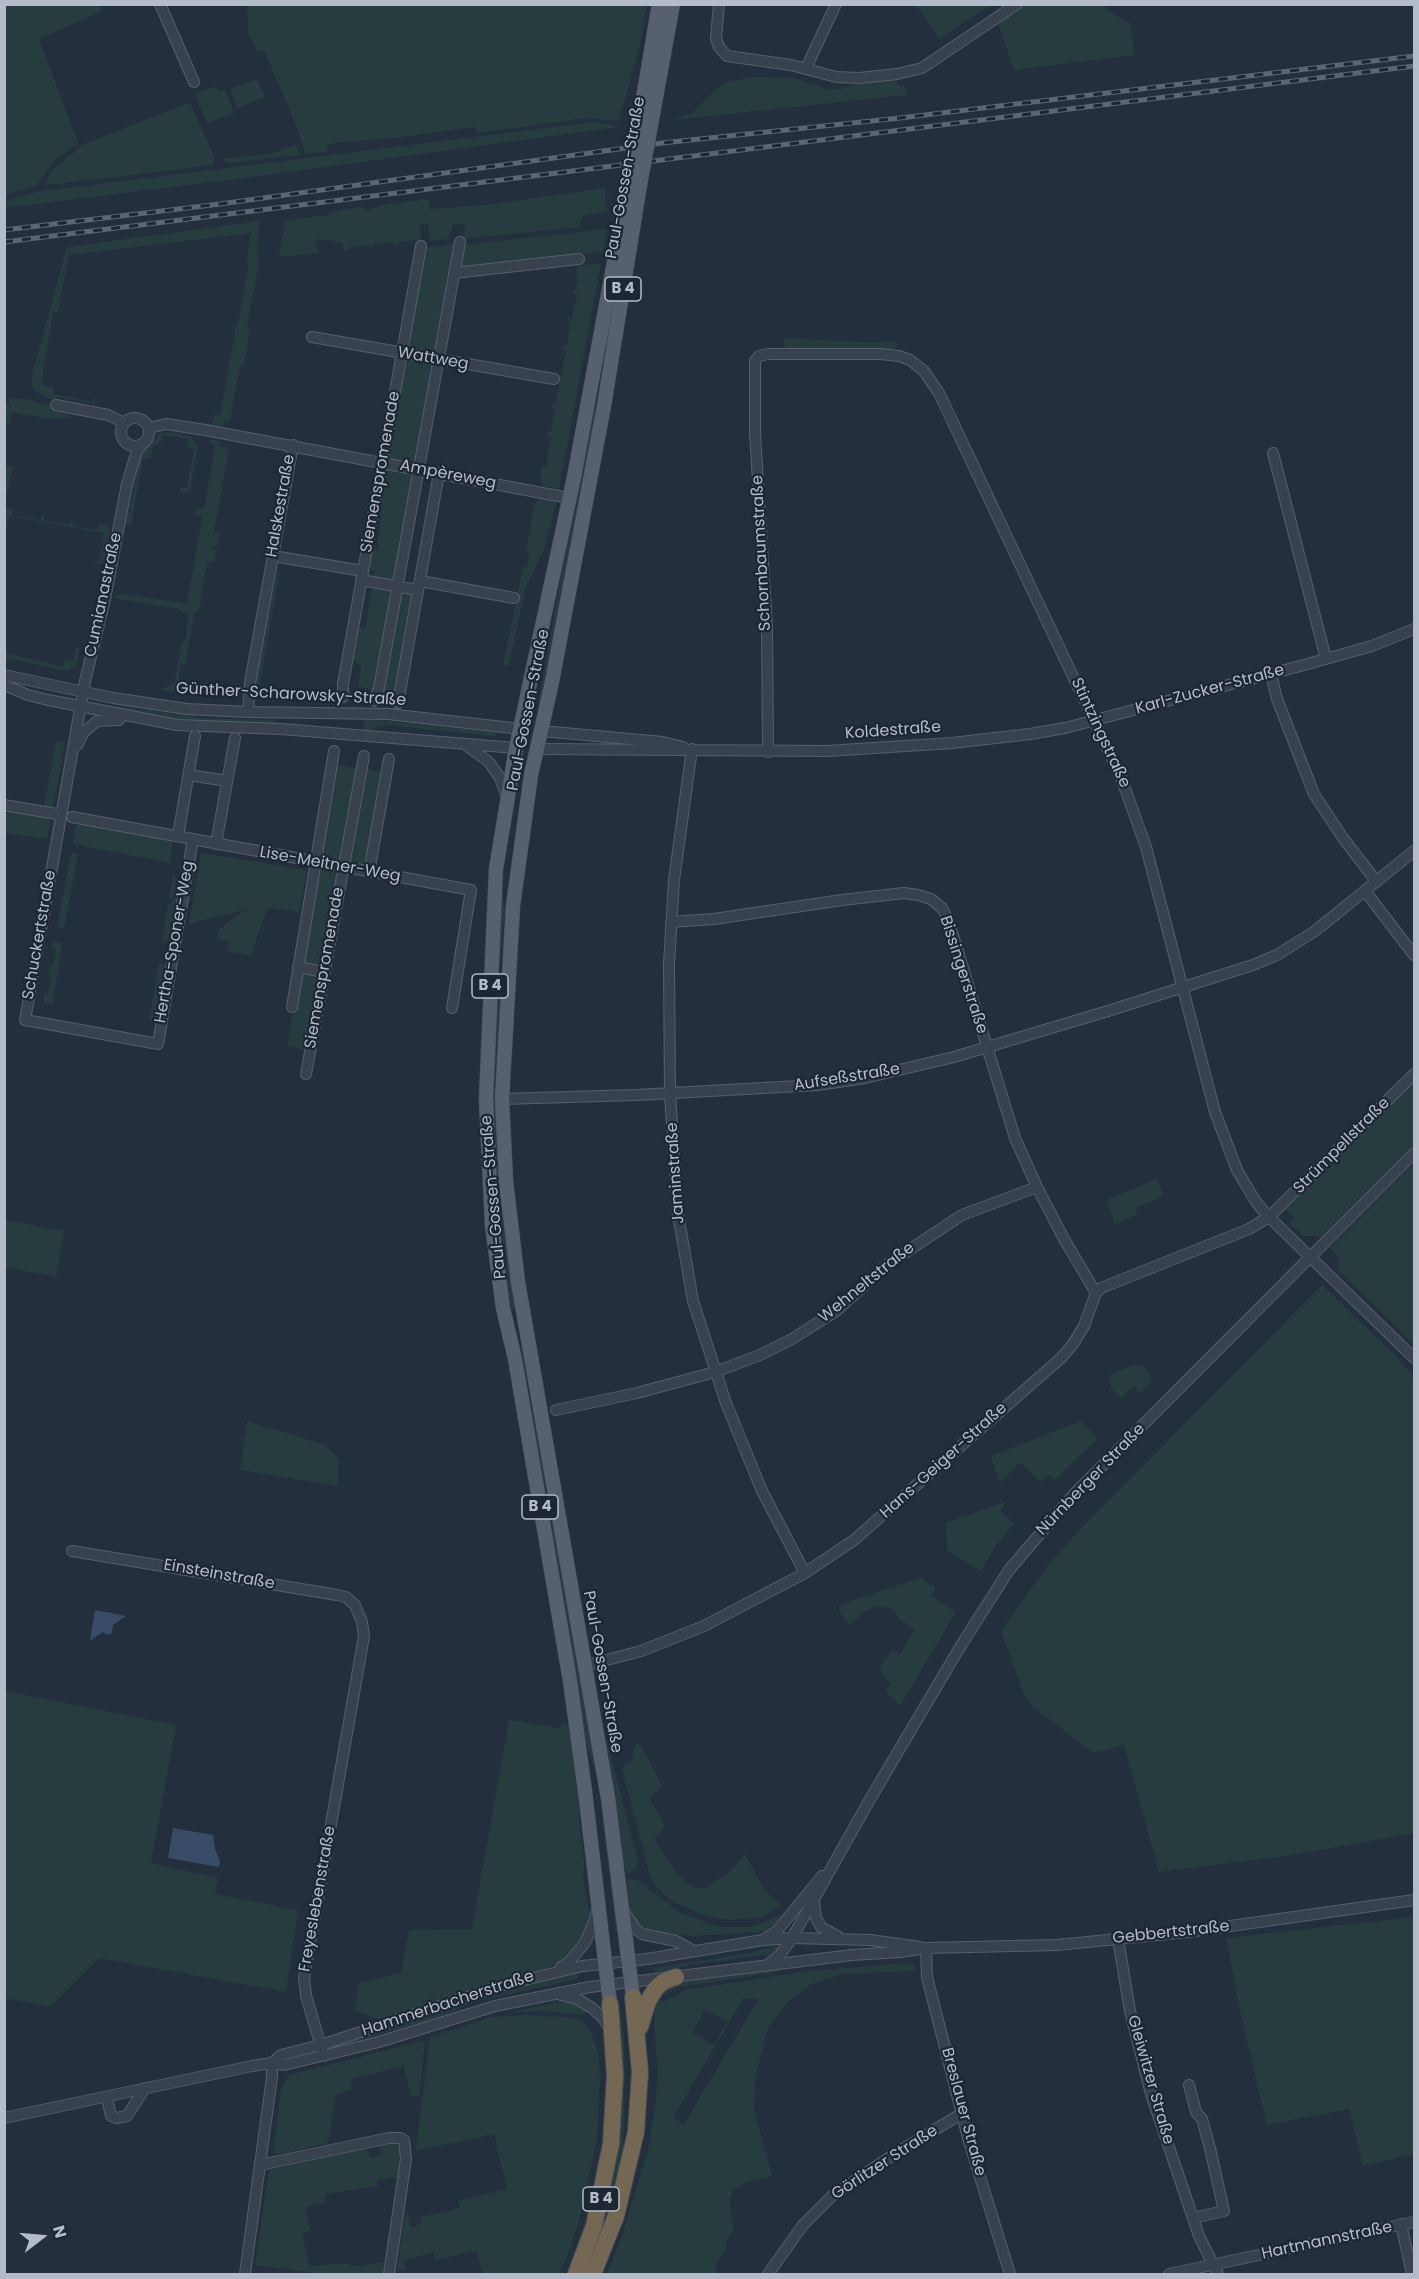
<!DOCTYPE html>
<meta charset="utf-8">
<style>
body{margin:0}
#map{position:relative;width:1419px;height:2279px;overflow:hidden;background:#242f3e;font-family:Poppins,sans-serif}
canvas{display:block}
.frame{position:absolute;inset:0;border:6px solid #b4bcc9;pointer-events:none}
.north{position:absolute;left:12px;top:2207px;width:60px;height:60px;-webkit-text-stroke:4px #1d2633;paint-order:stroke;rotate:74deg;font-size:16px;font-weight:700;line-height:24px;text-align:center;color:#b4bcc9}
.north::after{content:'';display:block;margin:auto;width:21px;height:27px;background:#b4bcc9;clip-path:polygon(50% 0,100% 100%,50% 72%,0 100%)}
</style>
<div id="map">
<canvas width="1419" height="2279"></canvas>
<div class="frame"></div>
<div class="north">N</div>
</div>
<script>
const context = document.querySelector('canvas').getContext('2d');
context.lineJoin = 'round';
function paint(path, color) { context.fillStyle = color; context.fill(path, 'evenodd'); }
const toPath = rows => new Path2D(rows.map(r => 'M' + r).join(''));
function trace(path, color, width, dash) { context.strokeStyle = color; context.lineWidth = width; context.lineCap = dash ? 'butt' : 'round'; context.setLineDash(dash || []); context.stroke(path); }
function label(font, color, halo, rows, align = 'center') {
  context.font = font + ' Poppins,sans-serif'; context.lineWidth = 4.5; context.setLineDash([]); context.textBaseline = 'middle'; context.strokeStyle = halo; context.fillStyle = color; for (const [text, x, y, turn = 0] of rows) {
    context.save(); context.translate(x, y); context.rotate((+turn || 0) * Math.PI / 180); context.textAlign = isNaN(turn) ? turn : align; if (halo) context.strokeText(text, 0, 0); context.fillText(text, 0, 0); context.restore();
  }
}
paint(toPath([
 [5,4,99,5,102,11,39,39,78,143,52,163,36,186,5,195],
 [250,5,250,4,647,5,640,44,619,121,586,118,478,133,474,127,403,137,334,143,326,146,328,151,306,154,295,123,264,50,258,52,248,34,247,8],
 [916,5,916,4,990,5,939,39],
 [1023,5,1105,5,1107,11,1130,22,1135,55,1014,70,998,23],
 [752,77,795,78,830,90,844,88,865,81,896,78,898,85,906,88,907,95,672,120,692,113,719,86,729,82],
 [257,79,265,97,237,108,230,89],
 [216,86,219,91,225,89,234,113,207,123,195,94],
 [188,103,191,105,214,156,213,165,48,185,47,179,51,171,82,145],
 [593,122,618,126,618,127,237,179,5,208,5,201,35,192],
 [295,144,300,155,229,163,222,159,274,153],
 [605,188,605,199,608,212,582,216,579,227,463,239,466,224,453,225,448,239,430,241,428,224,420,224,421,241,417,242,416,240,399,242,399,244,395,245,394,242,374,244,374,247,370,247,369,245,349,247,349,250,342,250,344,247,341,242,319,239,315,242,319,253,279,257,285,220,329,215,335,211,361,207,368,210,382,205,428,199,430,209,486,205],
 [260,221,257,255,259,262,247,327,250,328,244,365,240,365,230,421,225,420,223,427,212,425,214,415,220,415,236,326,227,323,238,325,249,262,246,262,251,233,70,255,71,252,69,252,58,313,53,312,41,384,54,388,53,394,93,402,95,396,95,404,56,397,55,400,47,398,33,390,31,379,67,247],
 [607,229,603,252,458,267,462,245],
 [454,244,434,356,405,351,424,248],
 [601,263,559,490,543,486,540,479,542,466,546,466,551,437,547,436,548,432,551,432,555,408,552,408,553,403,556,403,560,380,558,379,559,375,561,375,566,351,563,350,564,346,567,346,570,323,568,322,568,317,572,318,577,295,573,294,573,291,576,290,578,274,576,274,577,266],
 [784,338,875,343,896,341,898,345,894,349,785,350],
 [405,357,433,362,414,466,386,461],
 [9,398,31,400,53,407,54,411,73,417,48,419,12,412,10,424,5,423,4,405,9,405],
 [591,409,598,410,542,706,538,705],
 [169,432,190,436,198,445,190,490,185,493,180,492,180,488,187,488,194,449,187,447,188,439,164,435,162,441,153,446,150,458,143,458,131,525,126,525,139,459,159,434],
 [210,439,220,441,219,446,229,448,214,532,219,533,217,546,213,546,212,549,216,550,214,562,207,561,199,611,195,611,185,665,181,664,176,692,161,690,162,688,172,685,175,681,181,644,186,638,188,616,179,609,114,598,115,596,124,594,187,604,202,517,195,515,197,508,204,509,215,445,209,443],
 [5,465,13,466,5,507,13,509,12,515,40,520,42,514,44,514,44,521,69,525,72,519,73,526,98,530,99,524,106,525,110,531,104,563,97,564,92,561,99,561,104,533,10,516,5,534],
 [386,466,414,471,393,582,373,579,375,571,371,570,368,560,371,537,377,553,381,513,377,509],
 [539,498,557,500,544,549,525,589,509,666,503,665,523,567,527,567,529,553,526,552,534,506],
 [277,571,280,571,259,687,254,687],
 [372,583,393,588,374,690,358,687,361,667,350,656,355,627,366,628],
 [399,589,416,592,398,695,381,692],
 [77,646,79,649,76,665,68,671,5,658,5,653,64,667,65,660,73,661],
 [110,705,203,718,277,720,275,724,192,721,109,709],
 [365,720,376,720,496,732,496,736,491,736,387,725,363,731],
 [56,741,65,742,53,809,44,807],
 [334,764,358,769,340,862,318,858],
 [364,768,383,772,367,866,349,863],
 [5,808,51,817,47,839,5,833],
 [76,823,173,841,170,863,73,844],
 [71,853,78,854,64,929,57,928],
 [201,853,307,870,299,912,268,908,251,955,228,952,229,942,217,938,218,930,247,909,189,924],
 [317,868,339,871,307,1050,287,1046],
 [173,876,182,881,172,938,162,943,168,904,171,904,172,899,169,898],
 [503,900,505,907,498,988,500,1004,496,1084,516,1308,511,1309,498,1199,492,1096,501,902],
 [53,942,62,943,53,1004,44,1003,45,993,48,994,51,977,48,976,50,965,53,966,56,950,52,948],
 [159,962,168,969,159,1022,149,1021],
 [1414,1080,1414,1143,1321,1236,1304,1236,1289,1223,1294,1218,1286,1209],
 [1414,1163,1414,1344,1337,1269,1337,1263,1340,1259,1330,1248],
 [1157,1179,1163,1194,1160,1198,1135,1208,1137,1215,1115,1224,1106,1200],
 [5,1220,64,1231,56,1277,5,1267],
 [1322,1285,1394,1354,1414,1378,1414,1833,1294,1855,1159,1872,1124,1745,1093,1753,1032,1706,1024,1694,1001,1631,1048,1565,1087,1522],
 [519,1342,542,1458,581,1683,598,1765,621,1933,616,1933,599,1787,582,1725],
 [1134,1365,1144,1367,1153,1381,1141,1393,1134,1386,1121,1398,1111,1388,1109,1375],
 [247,1421,325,1445,338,1458,338,1486,240,1470],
 [1081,1421,1098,1438,1055,1480,1049,1474,1041,1482,1020,1462,1000,1483,991,1456],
 [1004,1502,1006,1503,1000,1510,1014,1524,995,1547,980,1571,947,1550,946,1523],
 [922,1577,927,1583,936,1588,931,1596,956,1612,900,1706,885,1690,891,1685,879,1669,892,1650,900,1654,915,1629,899,1620,894,1609,877,1606,866,1611,849,1625,839,1611,839,1605],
 [5,1691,176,1725,151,1863,218,1878,215,1894,298,1910,286,1992,99,1958,50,2007,5,1998],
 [600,1715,638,1861,636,1868,630,1873,626,1873,626,1867,623,1867],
 [509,1720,559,1728,563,1722,570,1724,579,1791,579,1819,585,1871,582,1872,590,1915,584,1939,563,1962,552,1966,467,1990,381,2020,355,2011,359,1983,401,1973,409,1930,472,1929],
 [640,1743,662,1786,650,1799,665,1827,654,1840,677,1873,692,1887,706,1888,730,1871,745,1854,764,1889,781,1905,761,1917,731,1920,703,1915,676,1903,664,1895,650,1878,622,1767,632,1760,634,1746],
 [633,1879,639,1881,679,1912,718,1927,752,1927,785,1913,771,1928,761,1932,691,1936,653,1932,639,1924,628,1907,625,1888,628,1888,627,1880],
 [1414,1917,1414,2154,1363,2166,1349,2109,1267,2125,1241,2016,1226,1938],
 [775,1946,779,1946,780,1949,766,1955,688,1965,655,1974,654,1968,749,1953],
 [906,1963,914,1965,915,1971,842,1974,811,1984,788,2002,768,2028,756,2075,754,2108,772,2176,747,2182,734,2190,730,2198,730,2208,734,2229,727,2239,726,2249,716,2265,717,2274,607,2274,622,2236,648,2150,655,2107,658,2071,654,2025,656,2000,666,2001,685,1990,808,1971],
 [759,1998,684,2124,673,2118,743,1999],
 [705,2009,727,2022,714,2045,693,2033],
 [783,1968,772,1973,678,1987,666,1994,660,1993,678,1982],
 [577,1972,578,1979,473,2002,446,2015,336,2047,336,2045,497,1992],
 [559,2002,573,2003,586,2009,584,2014,577,2015,545,2011,511,2012],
 [616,2006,620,2006,624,2041,625,2080,622,2174,587,2274,582,2274,601,2219],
 [527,2015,564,2017,581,2021,589,2028,599,2054,600,2078,597,2139,581,2213,571,2247,559,2274,483,2274,476,2251,435,2260,433,2252,404,2261,406,2270,397,2270,405,2215,408,2214,411,2227,421,2224,420,2217,460,2208,458,2201,507,2189,494,2134,416,2151,430,2037,492,2017],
 [425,2040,419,2095,411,2097,404,2066,350,2079,352,2089,336,2095,328,2143,279,2154,273,2152,281,2088,289,2075],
 [391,2142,396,2143,400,2151,398,2177,377,2180,378,2186,325,2194,326,2202,305,2208,310,2231,302,2233,309,2266,349,2263,350,2266,363,2265,384,2262,383,2274,323,2274,255,2265,269,2170,368,2148,370,2158,381,2155,379,2145]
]), '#263c3f');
paint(toPath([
 [95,1610,126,1616,113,1625,112,1633,108,1635,103,1632,90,1641],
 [173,1828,213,1835,215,1849,220,1861,219,1867,168,1858]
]), '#394c67');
const minor = toPath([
 [160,4,194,82],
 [719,4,716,38,719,47,727,56,791,65,836,77,859,78,897,74,922,68,1017,4],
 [806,68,836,4],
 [454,273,579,259],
 [312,337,554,379],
 [56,405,108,415,124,423],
 '121 432a14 14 0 1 1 28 0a14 14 0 1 1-28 0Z',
 [149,428,166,424,205,430,569,498],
 [142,445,137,451,127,484,105,599,85,681,25,1020,158,1044,193,839],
 [1273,453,1326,659],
 [273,556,363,571],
 [361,580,418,590],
 [420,581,514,598],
 [1271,674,1277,699,1314,794,1343,838,1376,881],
 [4,675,113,698,187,709,248,712,388,714,521,729],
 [4,685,28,695,48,700,177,725,281,729,516,748],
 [343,697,343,684,421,246],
 [374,701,379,688,460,242],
 [398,703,439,473],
 [248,712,250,683,293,445],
 [542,731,663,742,683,747],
 [78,744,83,733,97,721,119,720],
 [467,746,489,762,500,778,507,797],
 [537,749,827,751,952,743,1030,734,1065,728,1304,665,1372,646,1414,629],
 [692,749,674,880,669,964,670,1094,678,1214,693,1301,726,1403,762,1491,805,1573],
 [768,752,767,626,755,433,755,361,759,356,768,354,880,354,899,356,910,360,924,371,939,393,1122,780,1146,847,1215,1112,1237,1170,1256,1202,1269,1217,1414,1358],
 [189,775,227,781],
 [4,805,57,814],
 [72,817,471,890,452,1008],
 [178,836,195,736],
 [216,844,235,738],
 [369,872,389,759],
 [1365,891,1414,955],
 [671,922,714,919,842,900,904,893,918,895,931,899,942,908,948,919,1015,1138,1037,1187,1064,1239,1096,1293],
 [298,967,324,972],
 [292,1007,334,751],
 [306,1074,364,756],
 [502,1099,636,1095,818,1085,865,1078,954,1057,1108,1011,1253,965,1277,955,1315,931,1414,851],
 [556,1410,637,1393,715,1372,760,1355,792,1339,836,1311,888,1264,962,1215,1037,1187],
 [72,1551,337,1595,346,1597,355,1605,362,1622,364,1636,304,1978,306,1996,324,2056],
 [584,1666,641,1651,704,1626,805,1573,854,1540,1061,1358,1073,1344,1084,1326,1096,1293,1101,1288,1249,1229,1269,1217,1414,1074],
 [814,1901,816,1918,821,1927,839,1937],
 [624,1912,635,1928,642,1934,676,1941,694,1951],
 [764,1939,777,1931,822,1876],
 [1118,1939,1130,2011,1151,2094,1199,2236,1218,2274],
 [926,1948,927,1977,968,2138,1010,2274],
 [767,1965,780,1955,792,1938,869,1801,960,1647,1009,1570,1074,1494,1414,1153],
 [561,1967,569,1962,585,1943,595,1919,597,1908],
 [561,1995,577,1999,592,2008,604,2019,610,2030],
 [272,2063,281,2055,321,2045,503,1985,583,1966,647,1959,763,1940,792,1938,870,1940,920,1947],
 [1189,2085,1196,2112,1202,2119,1210,2148,1224,2211,1193,2218],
 [107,2098,111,2116,116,2118,127,2116,145,2088],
 [4,2118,252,2066,272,2063,284,2065,379,2042,495,2006,590,1987,852,1955,900,1952,926,1948,1057,1945,1188,1932,1414,1900],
 [260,2165,389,2138,400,2138,404,2140,406,2159,389,2274],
 [1401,2224,1412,2274],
 [245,2274,272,2077,272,2063],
 [768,2274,803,2225,832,2196,896,2153,961,2114],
 [1169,2274,1414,2222]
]);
const major = toPath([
 [653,114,673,4],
 [640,116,659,4],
 [633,1997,608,1798,518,1282,506,1181,502,1099,513,906,531,775,552,682,604,406,640,185],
 [610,2004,585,1791,570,1681,515,1359,503,1308,492,1225,486,1099,496,869,516,748,574,477,628,187]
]);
const highway = toPath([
 [640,2027,648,2001,656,1988,664,1981,676,1977],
 [576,2274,594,2226,611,2144,615,2075,610,2004],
 [593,2274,616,2216,636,2132,640,2072,633,1997]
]);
trace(minor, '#565f6c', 12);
trace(major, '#414a57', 15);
trace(highway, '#434c59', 18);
trace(minor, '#38414e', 10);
trace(major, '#56606e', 14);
trace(highway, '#746855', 16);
const rail = toPath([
 [4,230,220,204,662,143,900,118,1414,56],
 [4,242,1414,66]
]);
trace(rail, '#5a6575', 5);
trace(rail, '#1d2633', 3, [9]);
const majorBridge = toPath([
 [640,185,653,114],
 [628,187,640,116]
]);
trace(majorBridge, '#414a57', 15, []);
trace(majorBridge, '#56606e', 14);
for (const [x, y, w] of [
 [623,289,36],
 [490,986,36],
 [540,1507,36],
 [601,2199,36]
]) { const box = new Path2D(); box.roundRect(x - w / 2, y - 12, w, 24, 4.5); context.fillStyle = '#1d2633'; context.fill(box); trace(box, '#b4bcc9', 1.5); }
label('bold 15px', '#b4bcc9', null, [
 ["B 4",623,289],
 ["B 4",490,986],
 ["B 4",540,1507],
 ["B 4",601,2199]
]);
label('16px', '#b4bcc9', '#1d2633', [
 ["Paul-Gossen-Straße",626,178,-80],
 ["Wattweg",433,359,10],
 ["Siemenspromenade",381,472,-80],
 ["Ampèreweg",448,475,11],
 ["Halskestraße",281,506,-80],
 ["Schornbaumstraße",762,553,-93],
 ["Cumianastraße",104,595,-78],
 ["Karl-Zucker-Straße",1210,690,-15],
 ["Günther-Scharowsky-Straße",291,695,3],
 ["Paul-Gossen-Straße",529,710,-79],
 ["Koldestraße",893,731,-4],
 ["Stintzingstraße",1100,733,65],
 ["Lise-Meitner-Weg",330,865,10],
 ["Schuckertstraße",40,935,-80],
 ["Hertha-Sponer-Weg",175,942,-80],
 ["Siemenspromenade",325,968,-80],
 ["Bissingerstraße",963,975,72],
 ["Aufseßstraße",847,1078,-9],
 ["Strümpellstraße",1342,1146,-45],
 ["Jaminstraße",676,1173,-94],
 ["Paul-Gossen-Straße",494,1197,-95],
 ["Wehneltstraße",867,1283,-39],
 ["Hans-Geiger-Straße",944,1461,-42],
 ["Nürnberger Straße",1091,1480,-46],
 ["Einsteinstraße",219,1575,10],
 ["Paul-Gossen-Straße",602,1672,80],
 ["Freyeslebenstraße",318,1899,-80],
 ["Gebbertstraße",1171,1933,-6],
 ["Hammerbacherstraße",448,2004,-18],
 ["Gleiwitzer Straße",1150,2080,74],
 ["Breslauer Straße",963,2112,75],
 ["Görlitzer Straße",885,2163,-33],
 ["Hartmannstraße",1327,2241,-12]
]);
</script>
